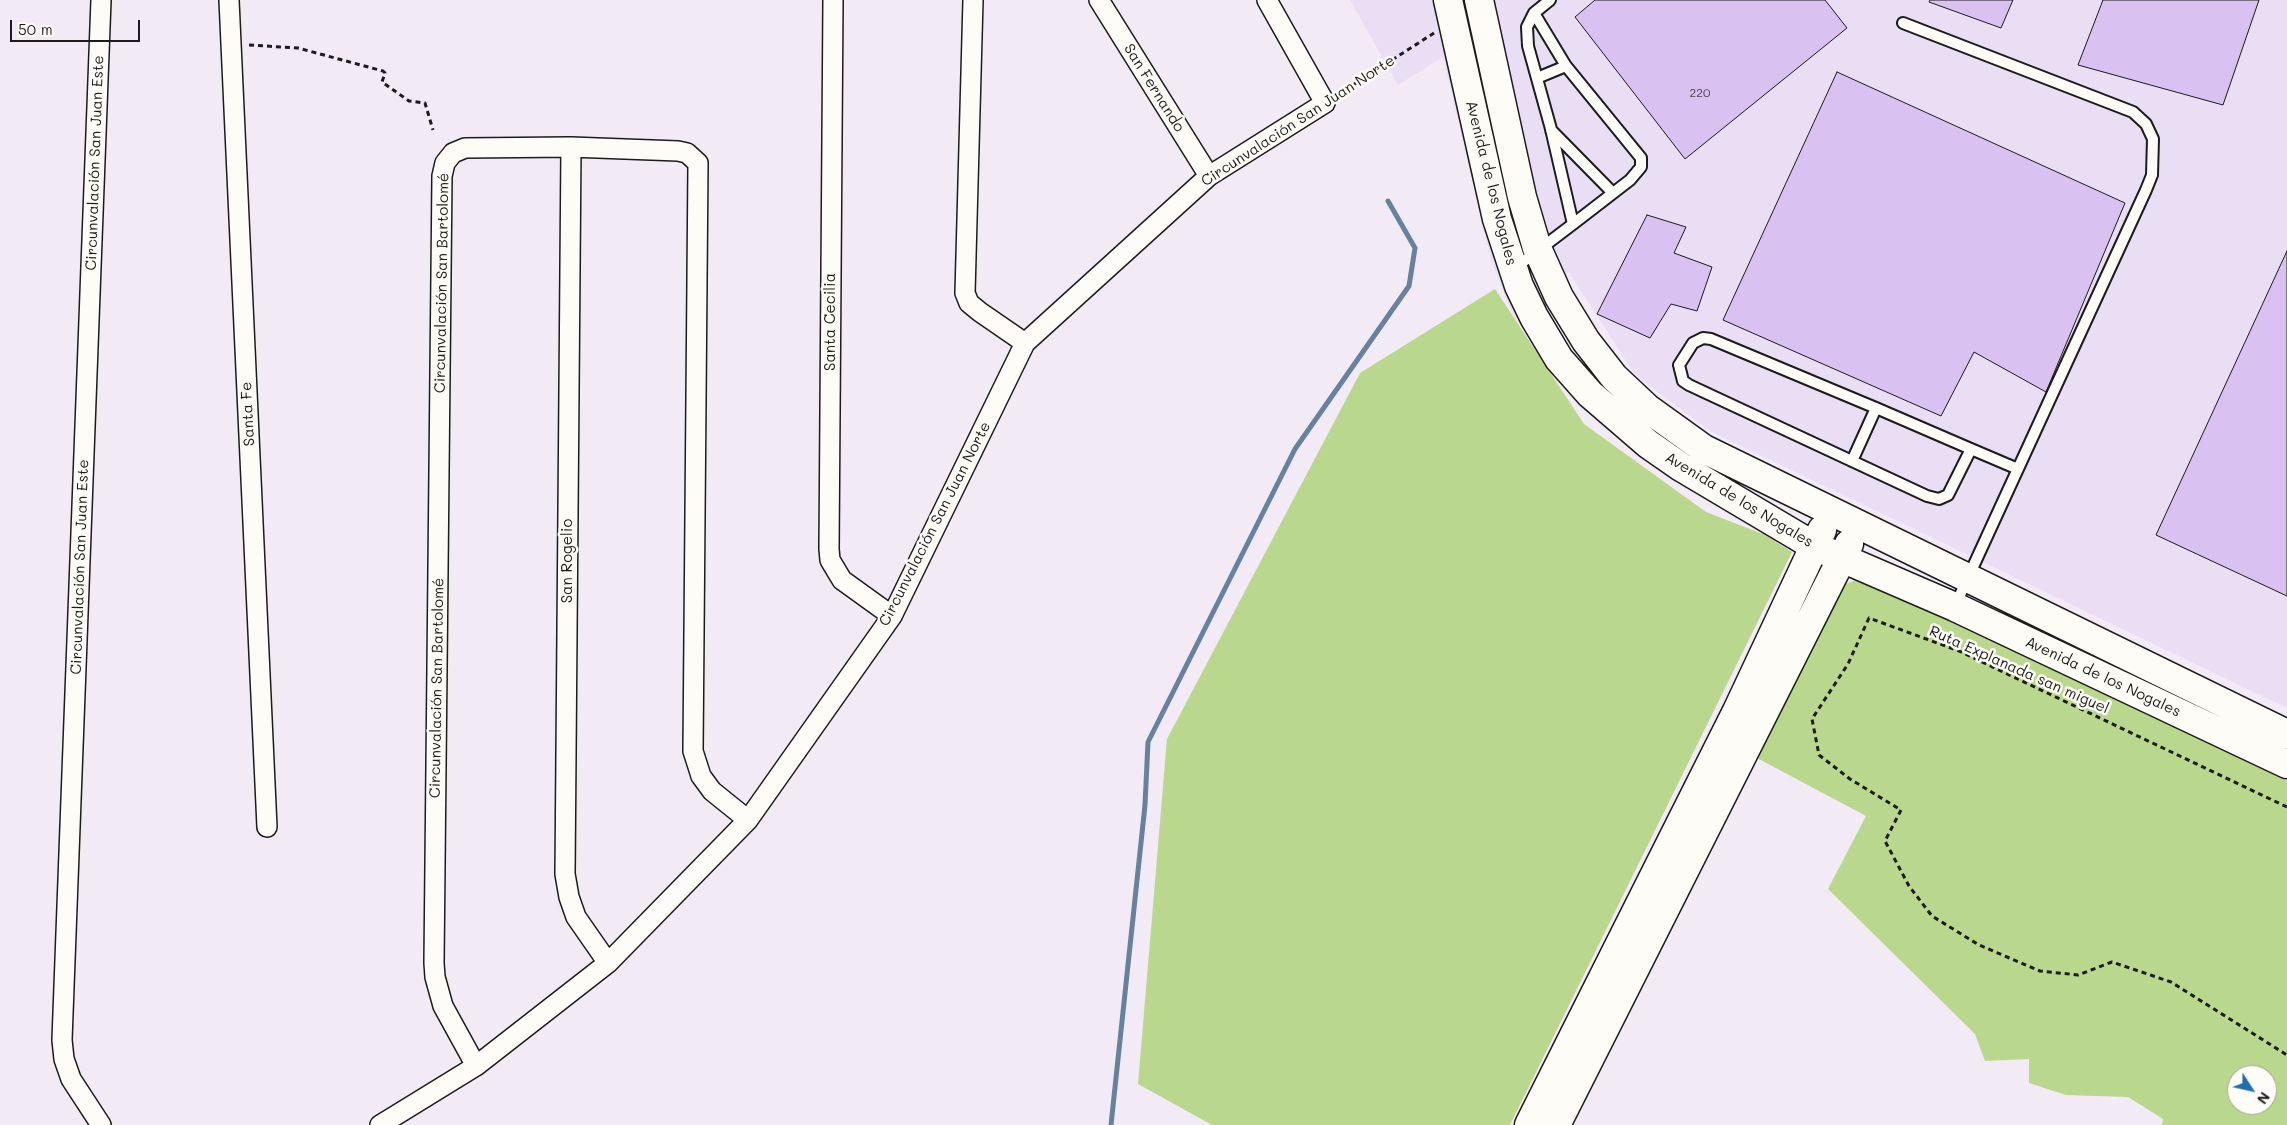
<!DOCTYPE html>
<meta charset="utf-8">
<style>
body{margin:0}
#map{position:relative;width:2287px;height:1125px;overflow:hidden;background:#f2eaf5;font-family:Mali,sans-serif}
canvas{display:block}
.north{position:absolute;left:2227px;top:1065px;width:50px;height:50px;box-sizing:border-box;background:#fdfcf7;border:1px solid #a3a29f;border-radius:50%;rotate:125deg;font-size:14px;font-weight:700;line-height:20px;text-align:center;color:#1c1c1c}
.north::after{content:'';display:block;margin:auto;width:18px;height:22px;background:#1f6fb2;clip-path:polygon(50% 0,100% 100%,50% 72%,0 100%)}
.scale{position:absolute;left:10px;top:20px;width:130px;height:22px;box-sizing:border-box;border:2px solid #1c1c1c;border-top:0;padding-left:6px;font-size:15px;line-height:18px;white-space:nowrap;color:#1c1c1c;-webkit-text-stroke:4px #fdfcf7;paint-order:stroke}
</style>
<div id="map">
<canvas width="2287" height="1125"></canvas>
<div class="north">N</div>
<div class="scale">50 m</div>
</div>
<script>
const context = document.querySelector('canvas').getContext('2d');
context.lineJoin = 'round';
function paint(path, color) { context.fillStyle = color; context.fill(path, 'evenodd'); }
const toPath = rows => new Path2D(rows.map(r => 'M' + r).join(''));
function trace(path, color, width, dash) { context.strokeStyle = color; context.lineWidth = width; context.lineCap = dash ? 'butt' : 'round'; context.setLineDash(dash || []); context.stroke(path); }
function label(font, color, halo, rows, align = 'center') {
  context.font = font + ' Mali,sans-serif'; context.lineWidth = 5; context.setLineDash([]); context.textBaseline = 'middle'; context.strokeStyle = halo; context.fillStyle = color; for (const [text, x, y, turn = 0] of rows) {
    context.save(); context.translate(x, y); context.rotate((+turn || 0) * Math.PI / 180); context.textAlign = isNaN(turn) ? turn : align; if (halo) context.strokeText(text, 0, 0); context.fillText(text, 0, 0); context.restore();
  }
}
paint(toPath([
 [1350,0,2287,0,2287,708,1710,431,1635,375,1569,272,1515,320,1491,260,1443,57,1398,85]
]), '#eadef4');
paint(toPath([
 [1495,289,1584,424,1706,512,1765,535,1792,552,1510,1125,1212,1125,1138,1084,1167,739,1360,373],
 [1858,579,1902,596,2287,781,2287,1125,2162,1125,2163,1119,2128,1097,2066,1095,2029,1083,2029,1059,1985,1061,1975,1034,1828,889,1866,816,1757,758,1841,586],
 [2237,1075,2267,1075,2267,1105,2237,1105]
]), '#bad78e');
trace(toPath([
 [1111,1125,1145,805,1148,742,1295,449,1409,286,1415,248,1388,201]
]), '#67829d', 5);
const building = toPath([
 [1595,0,1825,0,1847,28,1685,159,1575,17,1595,0],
 [1930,0,2013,0,2001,28,1929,2,1930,0],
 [2103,0,2259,0,2223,105,2078,65,2103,0],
 [1837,72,2125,203,2046,392,1974,352,1941,416,1723,320,1837,72],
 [1647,215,1686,227,1674,253,1712,267,1697,311,1671,304,1650,338,1597,314,1647,215],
 [2287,251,2287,596,2156,535,2287,251]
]);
paint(building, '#d9c1f1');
trace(building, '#1c1c1c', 1);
const service = toPath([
 [1534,13,1566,66],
 [1903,23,2133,112,2146,124,2153,139,2152,175,2146,190,1955,606],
 [1537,78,1566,66,1641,158,1641,167,1630,180,1573,224],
 [1551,130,1613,193],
 [1515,268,1573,224,1551,129,1528,46,1527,27,1534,13,1550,0],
 [1971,449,1948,495,1939,499,1927,496,1689,385,1683,381,1679,365,1693,343,1703,338,1711,339,1876,408,1971,449,2018,469],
 [1852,461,1876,408]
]);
const minor = toPath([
 [229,0,267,827],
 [833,0,829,549,830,560,842,580,892,616],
 [973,0,965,293,969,303,980,312,1025,343],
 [1099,0,1209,176],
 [571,147,565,874,569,897,576,917,608,963],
 [476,1066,443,1006,435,977,434,963,442,176,445,163,453,153,465,148,571,147,678,151,687,153,698,163,693,751,701,776,712,791,748,820],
 [101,1125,71,1079,64,1059,62,1040,101,0],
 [380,1125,476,1066,608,963,748,820,892,616,1025,343,1209,176,1325,103,1267,0]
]);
const secondary = toPath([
 [1448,0,1497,219,1519,286,1534,317,1559,359,1590,394,1648,444,1681,467,1814,546,1955,607,2287,764],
 [1479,0,1522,197,1537,248,1559,297,1586,341,1614,377,1647,408,1704,449,2287,734],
 [1529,1125,1737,711,1822,530],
 [1556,1125,1849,544]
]);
trace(service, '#1c1c1c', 14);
trace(minor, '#1c1c1c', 22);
trace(secondary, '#1c1c1c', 31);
trace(toPath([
 [249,45,298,48,383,71,385,73,382,82,409,101,425,103,433,130],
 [1339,94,1434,33],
 [2287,807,1959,651,1869,618,1848,664,1812,719,1819,755,1850,779,1901,810,1885,841,1909,886,1932,916,1979,945,2040,971,2078,975,2112,962,2171,982,2287,1055]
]), '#1c1c1c', 3, [5, 4]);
trace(service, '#fdfcf7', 10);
trace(minor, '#fdfcf7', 19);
trace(secondary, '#fdfcf7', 28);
label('12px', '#4b4551', null, [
 ["220",1700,93]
]);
label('15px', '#1c1c1c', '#fdfcf7', [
 ["San Fernando",1154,88,58],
 ["Circunvalación San Juan Norte",1298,121,-33],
 ["Circunvalación San Juan Este",95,163,-88],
 ["Avenida de los Nogales",1491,183,76],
 ["Circunvalación San Bartolomé",442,283,-89],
 ["Santa Cecilia",830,322,-90],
 ["Santa Fe",248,414,-93],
 ["Avenida de los Nogales",1739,500,31],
 ["Circunvalación San Juan Norte",935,524,-63],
 ["San Rogelio",567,561,-90],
 ["Circunvalación San Juan Este",80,567,-88],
 ["Ruta Explanada san miguel",2019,670,24],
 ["Avenida de los Nogales",2103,677,25],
 ["Circunvalación San Bartolomé",437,688,-89]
]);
</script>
